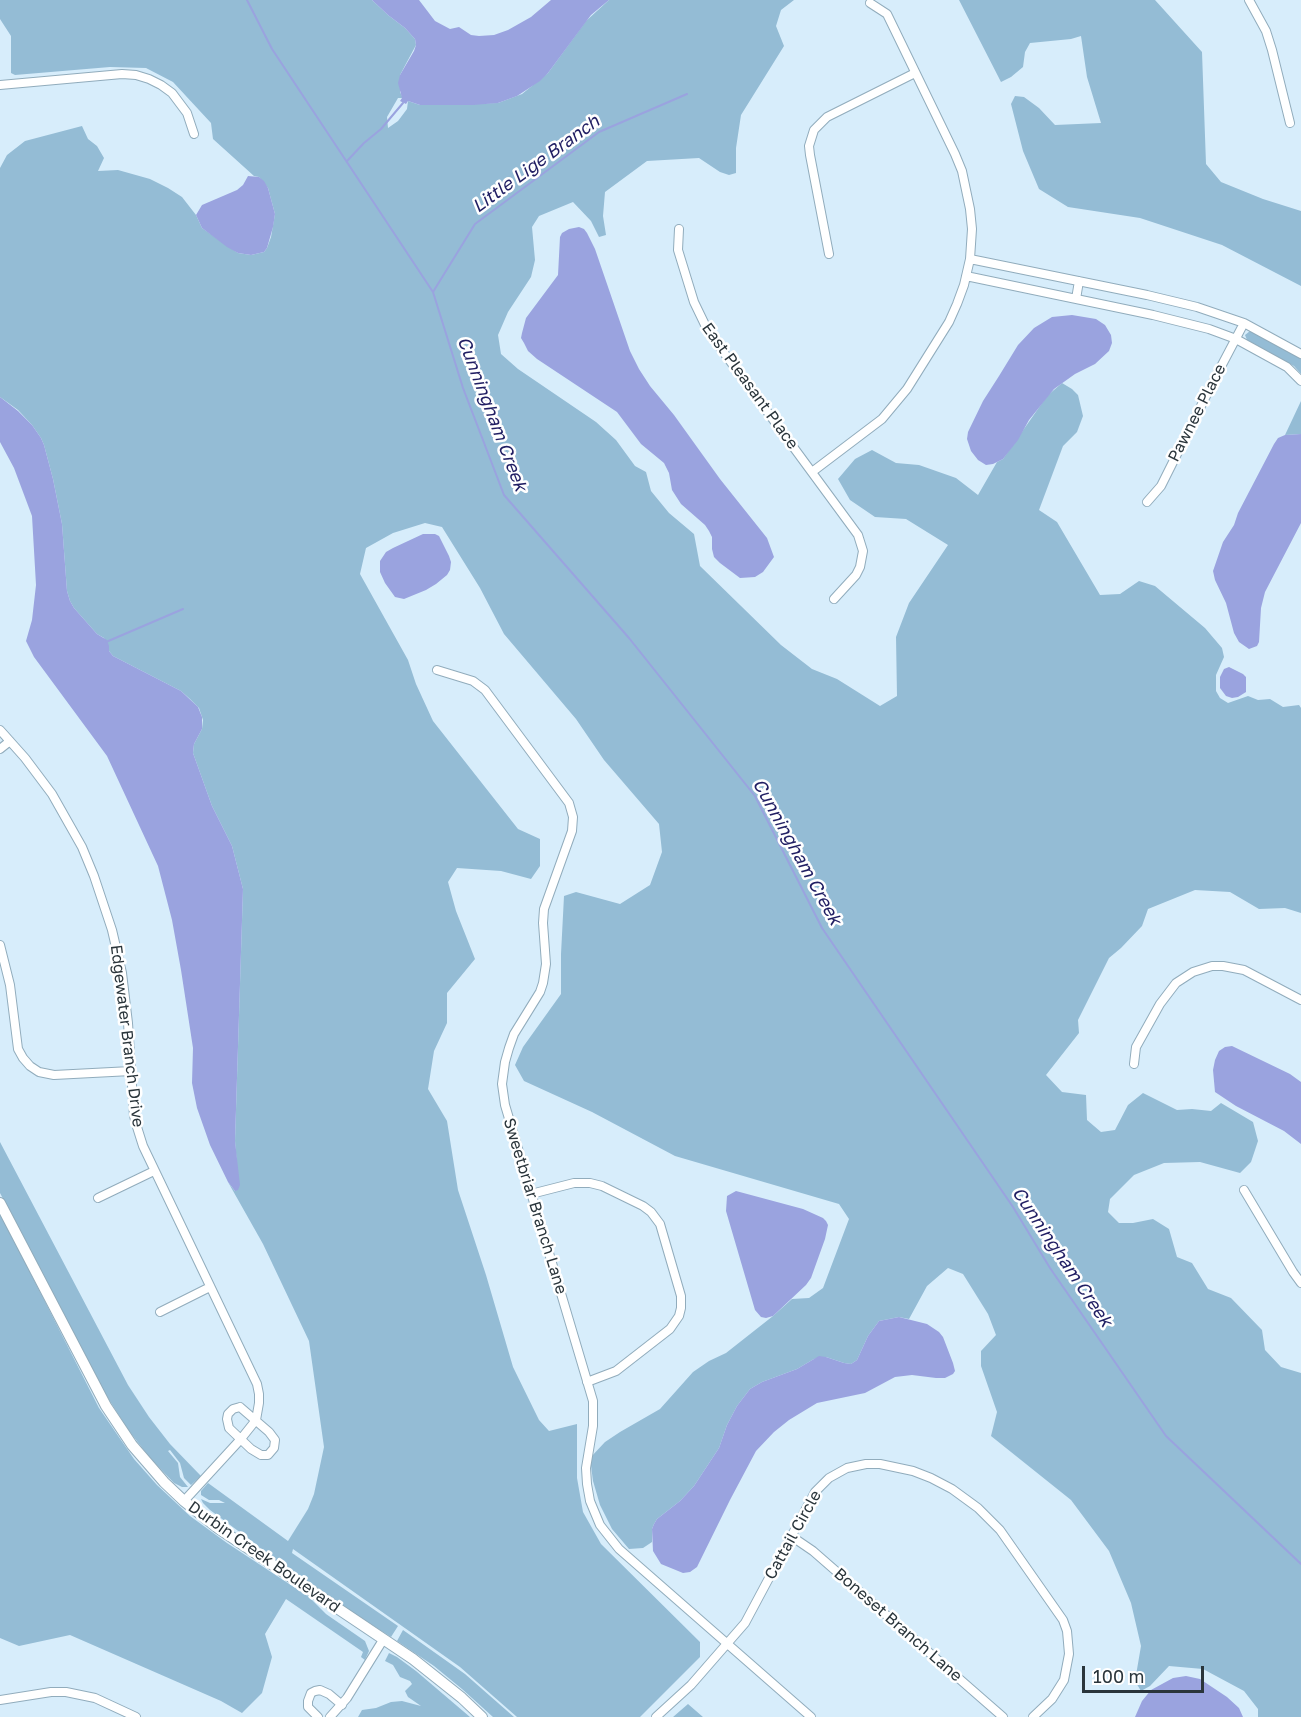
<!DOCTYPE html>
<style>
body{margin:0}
#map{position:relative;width:1301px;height:1717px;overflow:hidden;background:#d7edfb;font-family:"Golos Text",sans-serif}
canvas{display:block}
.scale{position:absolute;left:1082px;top:1666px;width:122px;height:27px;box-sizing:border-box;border:3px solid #2a353b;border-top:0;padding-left:8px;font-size:18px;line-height:21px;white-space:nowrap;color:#2a353b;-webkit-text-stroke:4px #fff;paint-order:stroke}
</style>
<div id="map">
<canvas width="1301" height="1717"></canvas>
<div class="scale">100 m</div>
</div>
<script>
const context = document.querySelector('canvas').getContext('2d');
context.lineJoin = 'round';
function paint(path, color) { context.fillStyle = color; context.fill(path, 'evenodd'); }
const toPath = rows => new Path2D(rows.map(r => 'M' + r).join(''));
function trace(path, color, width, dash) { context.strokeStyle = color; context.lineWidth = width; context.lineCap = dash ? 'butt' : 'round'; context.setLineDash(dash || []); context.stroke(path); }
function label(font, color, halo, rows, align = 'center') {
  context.font = font + ' "Golos Text",sans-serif'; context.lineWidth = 5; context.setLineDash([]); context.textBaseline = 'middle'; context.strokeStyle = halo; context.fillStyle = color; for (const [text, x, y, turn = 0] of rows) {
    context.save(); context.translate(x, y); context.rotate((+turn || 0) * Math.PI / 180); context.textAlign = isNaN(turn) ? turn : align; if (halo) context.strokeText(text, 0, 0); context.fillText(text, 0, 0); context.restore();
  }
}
paint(toPath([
 [0,0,372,0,388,15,405,28,415,39,416,45,400,75,400,92,403,98,398,98,387,117,388,128,398,121,407,109,408,101,420,105,498,103,522,94,548,73,586,21,609,0,794,0,781,10,776,26,784,46,741,115,736,148,736,173,729,175,720,172,699,158,647,161,605,192,603,216,606,235,599,237,591,221,573,202,539,216,532,227,535,260,531,277,508,312,498,335,501,354,518,369,596,422,616,440,635,466,646,472,651,491,669,513,694,534,700,566,781,645,812,669,837,679,880,706,897,696,896,637,909,603,948,545,906,519,875,517,850,500,838,479,855,459,872,450,896,463,919,465,956,478,978,495,997,462,1003,459,1047,396,1062,383,1072,389,1078,395,1083,416,1077,432,1063,446,1039,510,1057,522,1100,595,1120,594,1139,581,1155,586,1205,628,1222,648,1224,657,1216,675,1216,691,1220,698,1228,703,1248,696,1258,700,1270,699,1283,707,1299,705,1301,708,1301,913,1285,908,1259,909,1230,892,1195,890,1148,909,1142,926,1121,948,1109,958,1078,1020,1079,1033,1046,1075,1062,1092,1086,1095,1087,1120,1101,1132,1115,1130,1128,1105,1143,1093,1177,1110,1192,1109,1211,1111,1221,1103,1253,1122,1258,1141,1251,1162,1240,1173,1200,1162,1164,1163,1134,1175,1110,1199,1108,1212,1119,1223,1133,1223,1153,1219,1169,1229,1177,1257,1192,1263,1208,1289,1231,1298,1262,1330,1265,1350,1281,1367,1301,1373,1301,1717,1258,1717,1258,1709,1244,1691,1203,1669,1169,1666,1150,1686,1141,1691,1135,1681,1141,1646,1131,1603,1109,1551,1071,1500,991,1436,997,1412,981,1366,981,1351,996,1335,988,1314,963,1274,948,1268,927,1286,909,1319,899,1317,879,1321,868,1336,857,1360,851,1364,844,1363,826,1357,814,1359,797,1369,762,1382,750,1389,737,1406,727,1425,719,1448,694,1486,680,1501,657,1519,654,1524,652,1529,652,1542,643,1548,629,1549,612,1529,600,1505,593,1481,590,1458,605,1442,620,1432,660,1409,693,1372,709,1361,726,1353,773,1316,792,1299,809,1298,823,1288,849,1219,839,1204,675,1156,592,1112,524,1081,515,1065,523,1047,561,994,561,954,564,896,576,892,620,904,650,885,662,852,659,824,604,760,576,719,504,634,480,588,442,527,425,523,393,533,366,548,360,574,408,660,416,684,433,721,518,829,540,839,540,866,531,879,501,871,457,868,448,882,456,911,475,959,447,993,447,1023,434,1051,428,1089,447,1121,458,1190,486,1275,513,1367,539,1420,549,1431,577,1424,577,1478,583,1512,601,1544,700,1642,700,1657,640,1717,517,1717,460,1667,293,1549,292,1553,398,1626,391,1637,271,1560,257,1545,210,1510,203,1503,201,1499,210,1503,225,1503,219,1500,209,1500,201,1495,201,1491,208,1483,288,1541,308,1509,314,1494,324,1447,309,1341,263,1244,228,1182,235,1191,237,1165,235,1141,243,889,232,846,212,806,193,753,194,744,202,729,203,720,199,708,190,699,181,691,113,656,109,651,104,638,97,634,74,608,70,601,67,591,62,524,53,479,44,445,41,438,32,425,18,410,0,397,0,168,7,155,25,141,82,126,88,139,97,146,104,158,98,171,118,170,150,179,168,188,182,197,196,215,202,228,238,253,251,255,264,252,267,248,271,237,275,214,268,188,259,177,254,176,213,139,211,123,173,82,146,68,110,67,15,75,11,73,11,36,0,19],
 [959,0,1155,0,1202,52,1206,164,1221,182,1263,199,1301,211,1301,286,1222,245,1140,218,1068,207,1039,189,1023,151,1011,104,1015,96,1024,97,1039,108,1055,125,1101,123,1087,77,1081,36,1071,39,1030,43,1025,52,1023,67,1011,77,1001,82],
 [1250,331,1301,358,1301,374,1294,366,1247,340,1245,335],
 [1301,384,1301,434,1285,435,1301,401],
 [0,1142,128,1385,149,1417,170,1444,201,1476,191,1485,184,1478,180,1463,170,1450,168,1451,178,1463,180,1477,188,1487,182,1487,174,1483,151,1459,129,1431,106,1395,0,1193],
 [0,1213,99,1408,134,1459,157,1485,190,1516,227,1543,309,1597,326,1614,365,1641,369,1651,365,1660,361,1657,363,1652,286,1599,265,1634,272,1657,262,1693,242,1713,221,1701,70,1635,19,1646,0,1638],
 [403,1630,465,1674,514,1717,493,1717,462,1689,434,1666,397,1641],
 [389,1653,397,1657,416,1671,470,1717,358,1717,362,1710,376,1708,391,1702,402,1701,421,1706,408,1697,405,1691,412,1684,410,1681,400,1677,393,1665,385,1661],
 [688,1704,703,1717,673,1717]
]), '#94bcd5');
paint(toPath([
 [372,0,419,0,435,21,450,29,459,27,471,35,479,36,494,35,508,30,531,17,551,0,609,0,591,15,548,73,540,81,517,96,498,103,473,105,420,105,408,101,406,104,400,101,402,98,398,83,400,75,414,51,416,45,415,39,405,28,388,15],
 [248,176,259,177,264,181,268,188,275,214,273,227,267,248,264,252,251,255,238,253,227,247,202,228,196,215,202,205,237,190,243,185],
 [579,227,584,229,587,233,595,249,630,351,639,369,650,386,674,415,720,479,767,538,774,557,763,572,755,577,740,578,720,563,714,557,712,549,712,537,709,531,705,525,681,504,672,490,669,473,664,463,641,444,617,412,537,359,528,351,524,343,521,338,522,333,526,318,558,275,560,237,562,233,569,229],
 [1072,315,1096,319,1105,325,1111,335,1112,343,1109,351,1095,364,1075,374,1054,389,1029,420,1018,440,1003,459,993,464,986,465,978,460,971,451,967,439,968,432,983,401,999,376,1018,345,1034,328,1052,317],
 [0,397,18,411,32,425,41,438,44,445,53,479,62,524,67,591,70,601,74,608,97,634,107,640,109,646,109,651,113,656,181,691,198,707,202,717,202,729,194,744,193,753,212,806,232,846,243,889,235,1141,240,1185,238,1190,235,1191,228,1182,210,1145,197,1108,192,1083,193,1048,181,970,172,920,158,866,107,756,34,657,26,641,32,620,36,585,32,516,14,468,0,442],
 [1301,434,1301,523,1265,592,1261,608,1259,642,1257,646,1249,649,1239,642,1234,633,1226,603,1215,580,1213,571,1223,542,1234,525,1238,513,1274,444,1278,438,1285,435],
 [423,534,435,534,439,536,449,556,451,562,450,570,447,575,436,584,426,590,404,599,395,597,385,583,380,572,380,561,386,552,393,548],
 [1229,667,1243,674,1246,677,1246,692,1238,697,1232,698,1226,696,1220,688,1220,677,1224,669],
 [1232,1046,1290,1074,1301,1082,1301,1144,1284,1131,1236,1106,1215,1092,1213,1070,1215,1060,1219,1051,1225,1047],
 [736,1191,803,1209,823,1218,826,1221,828,1225,825,1239,811,1278,806,1285,773,1316,766,1318,761,1317,755,1310,726,1211,727,1196],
 [899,1317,927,1324,939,1332,943,1337,953,1363,955,1371,953,1374,945,1378,936,1378,912,1375,895,1377,865,1393,817,1403,789,1420,774,1432,756,1451,730,1500,697,1567,690,1572,683,1573,661,1564,653,1551,652,1529,654,1524,657,1519,680,1501,694,1486,719,1448,727,1425,737,1406,750,1389,762,1382,797,1369,819,1356,826,1357,844,1363,851,1364,857,1360,868,1336,879,1321],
 [1186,1676,1200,1679,1227,1697,1239,1708,1243,1717,1135,1717,1142,1701,1151,1690,1173,1678]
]), '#9aa3df');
trace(toPath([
 [247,0,272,49,433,292,463,388,504,495,629,638,755,796,822,928,1013,1207,1050,1268,1166,1436,1301,1564],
 [347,161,364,143,381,129,403,103],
 [433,292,475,224,599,132,687,94],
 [106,642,183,609]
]), '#9aa3df', 2);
const minor = toPath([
 [1249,0,1266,31,1272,50,1290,123],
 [0,85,122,74,136,75,149,79,161,85,172,93,187,113,194,134],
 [679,229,678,250,694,302,708,331,858,535,863,551,860,567,856,575,834,599],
 [829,254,810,155,809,146,814,130,827,117,915,73],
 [970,259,1147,295,1197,307,1244,323,1301,354],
 [966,276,1153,315,1209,329,1236,339,1287,367,1301,381],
 [1076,299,1079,281],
 [812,472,882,419,907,389,949,322,957,304,964,285,970,259,972,229,970,209,962,171,955,154,887,14,870,3],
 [1147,502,1161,486,1214,380,1244,323],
 [437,670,473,681,485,690,569,803,573,817,572,831,544,909,543,923,546,964,543,983,540,992,514,1034,509,1048,505,1062,502,1084,505,1105,593,1401,593,1426,586,1468,587,1484,590,1501,600,1525,619,1549,811,1717],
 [0,730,25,758,52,794,82,847,94,876,112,930,122,973,128,1023,134,1116,137,1127,143,1146,257,1384,259,1394,259,1403,256,1420,240,1440,184,1501],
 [0,749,10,741],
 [0,945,10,985,18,1049,23,1058,30,1066,39,1072,54,1075,131,1071],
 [1134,1064,1136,1047,1160,1004,1176,983,1193,972,1212,966,1223,966,1244,970,1301,1000],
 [1244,1190,1293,1272,1301,1283],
 [531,1194,574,1183,590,1183,602,1186,643,1206,651,1212,660,1224,681,1296,681,1308,679,1316,670,1329,616,1371,587,1382],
 [98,1198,154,1171],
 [160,1312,210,1287],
 [240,1407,269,1432,275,1440,274,1448,268,1455,261,1455,251,1449,229,1428,227,1419,228,1414,233,1409,240,1407],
 [791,1536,813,1551,1003,1717],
 [0,1700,51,1692,66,1692,95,1698,136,1717],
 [318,1717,308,1707,308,1701,311,1693,315,1691,320,1690,329,1694,342,1705],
 [330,1717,347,1698,383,1640],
 [656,1717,691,1685,745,1623,815,1492,829,1478,847,1468,866,1464,880,1464,913,1471,931,1478,952,1489,978,1508,1000,1530,1063,1620,1067,1631,1069,1654,1064,1680,1052,1699,1033,1717]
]);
const tertiary = toPath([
 [0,1203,106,1406,132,1445,164,1482,184,1501,218,1528,413,1659,462,1698,482,1717]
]);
trace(minor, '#91acbc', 10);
trace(tertiary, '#91acbc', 12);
trace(minor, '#fff', 8);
trace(tertiary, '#fff', 10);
label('16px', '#2a353b', '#fff', [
 ["East Pleasant Place",750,386,54],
 ["Pawnee Place",1197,413,-63],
 ["Edgewater Branch Drive",127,1036,83],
 ["Sweetbriar Branch Lane",535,1206,73],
 ["Cattail Circle",793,1535,-61],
 ["Durbin Creek Boulevard",264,1557,35],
 ["Boneset Branch Lane",898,1625,41]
]);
label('italic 18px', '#201e63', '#fff', [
 ["Little Lige Branch",536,164,-36],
 ["Cunningham Creek",492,414,69],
 ["Cunningham Creek",797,852,61],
 ["Cunningham Creek",1062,1257,56]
]);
</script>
